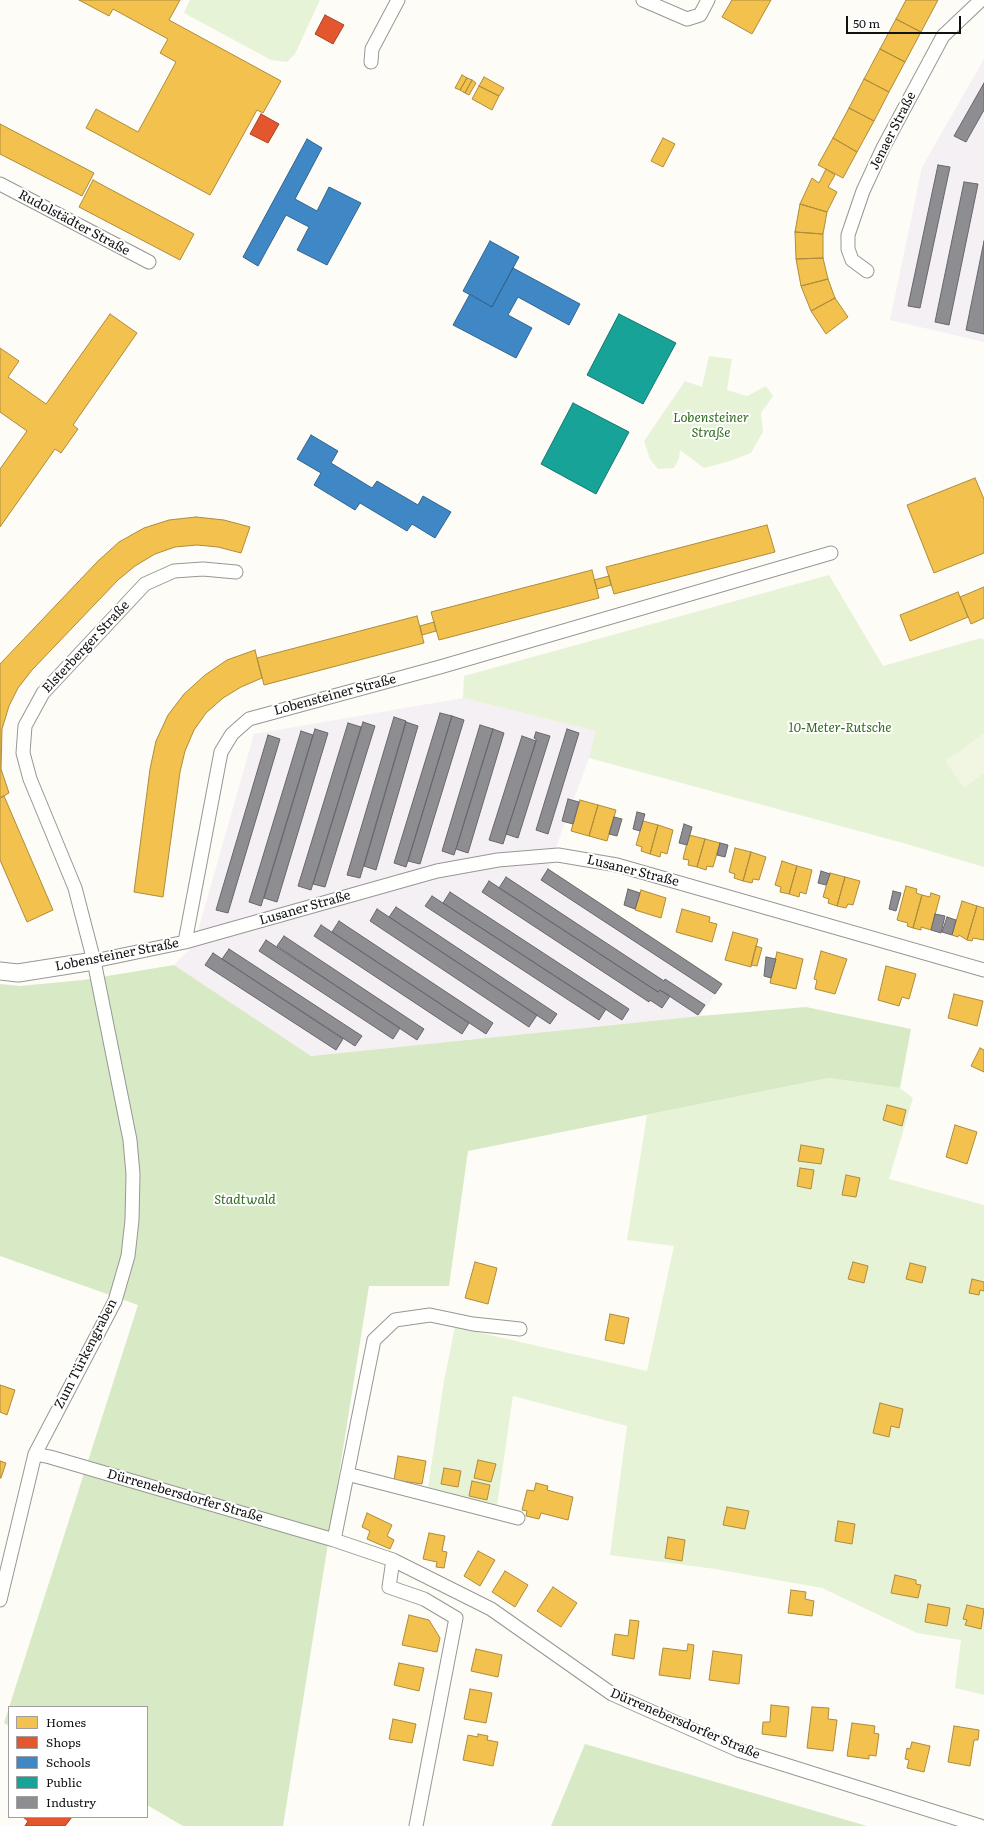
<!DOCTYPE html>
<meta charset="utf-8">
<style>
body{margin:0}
#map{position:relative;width:984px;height:1826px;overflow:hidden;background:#fdfcf7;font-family:Literata,serif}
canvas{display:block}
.legend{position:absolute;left:8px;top:1706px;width:140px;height:112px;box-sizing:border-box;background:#fff;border:1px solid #a0a0a0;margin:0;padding:5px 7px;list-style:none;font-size:12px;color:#111}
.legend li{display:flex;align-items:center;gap:8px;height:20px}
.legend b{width:20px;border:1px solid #a0a0a0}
.scale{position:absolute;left:846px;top:16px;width:115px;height:18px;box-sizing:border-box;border:2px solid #111;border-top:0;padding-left:5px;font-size:12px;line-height:14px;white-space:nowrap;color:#111;-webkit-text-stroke:3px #fff;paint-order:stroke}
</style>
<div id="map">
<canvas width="984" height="1826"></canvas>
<ul class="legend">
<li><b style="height:11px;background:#f2c14e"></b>Homes</li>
<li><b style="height:11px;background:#e4572e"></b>Shops</li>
<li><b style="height:11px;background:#3f88c5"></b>Schools</li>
<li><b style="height:11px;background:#17a398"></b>Public</li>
<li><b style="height:11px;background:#8d8d92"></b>Industry</li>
</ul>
<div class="scale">50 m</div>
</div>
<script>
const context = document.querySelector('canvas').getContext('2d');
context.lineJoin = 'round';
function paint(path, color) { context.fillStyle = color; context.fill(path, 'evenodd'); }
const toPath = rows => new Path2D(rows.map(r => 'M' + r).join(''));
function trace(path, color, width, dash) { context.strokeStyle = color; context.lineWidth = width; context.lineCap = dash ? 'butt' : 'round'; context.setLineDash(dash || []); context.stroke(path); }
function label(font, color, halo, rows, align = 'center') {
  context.font = font + ' Literata,serif'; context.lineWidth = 4; context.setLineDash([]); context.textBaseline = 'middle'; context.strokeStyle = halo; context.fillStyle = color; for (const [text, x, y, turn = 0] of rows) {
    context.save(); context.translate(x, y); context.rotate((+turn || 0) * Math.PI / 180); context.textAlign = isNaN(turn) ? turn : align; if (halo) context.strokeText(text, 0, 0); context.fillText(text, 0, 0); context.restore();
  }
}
paint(toPath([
 [984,59,984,342,890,320,922,167],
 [463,698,597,731,589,758,548,869,722,984,700,1016,311,1056,174,965,194,945,254,734]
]), '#f5f0f3');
paint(toPath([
 [190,0,320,0,295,54,287,62,271,60,184,13],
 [709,356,732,359,727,390,747,396,766,386,773,396,761,413,763,432,751,453,730,461,704,468,680,450,679,458,674,468,658,469,650,459,644,441,685,381,702,387],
 [829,575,883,666,981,638,984,640,984,867,903,843,589,758,596,731,463,698,464,676],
 [829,1078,900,1088,913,1098,889,1179,984,1205,984,1695,955,1688,961,1640,917,1633,822,1588,715,1569,610,1555,627,1426,513,1396,497,1506,428,1487,444,1381,455,1327,647,1371,674,1246,627,1240,647,1115]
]), '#e7f3d7');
paint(toPath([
 [174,965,311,1056,700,1016,806,1007,911,1029,900,1088,829,1078,468,1151,449,1286,369,1286,283,1826,183,1826,147,1805,147,1707,9,1707,9,1726,4,1723,138,1305,0,1256,0,984,20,986,83,980],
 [585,1744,867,1826,551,1826]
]), '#d8eac5');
paint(toPath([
 [984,733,984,773,964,788,945,761]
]), '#f0f6e1');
const homes = toPath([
 [79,0,180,0,169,20,281,81,263,113,257,110,210,195,86,128,96,109,138,132,176,62,160,53,168,39,113,9,109,16,79,0],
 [732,0,771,0,752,34,722,17,732,0],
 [906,0,938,0,921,32,896,19,906,0],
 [896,19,921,32,905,62,880,49,896,19],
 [880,49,905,62,889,92,864,79,880,49],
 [462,75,467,78,460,90,455,88,462,75],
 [484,77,504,88,499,96,479,86,484,77],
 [467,78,472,80,465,93,460,90,467,78],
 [864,79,889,92,874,121,849,108,864,79],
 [472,80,476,83,469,95,465,93,472,80],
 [479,86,499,96,492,110,472,99,479,86],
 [849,108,874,121,857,152,833,138,849,108],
 [0,124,94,173,82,196,0,154,0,124],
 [663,138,675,144,663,167,651,161,663,138],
 [833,138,857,152,843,178,818,165,833,138],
 [826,169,835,175,828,187,837,192,827,212,800,204,812,178,819,183,826,169],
 [93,180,194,234,180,260,79,207,93,180],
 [800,204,827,212,823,234,795,232,800,204],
 [795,232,823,234,823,258,796,259,795,232],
 [823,258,828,279,801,286,796,259,823,258],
 [828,279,835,298,811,311,801,286,828,279],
 [835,298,848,317,826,334,811,311,835,298],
 [110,314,137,333,73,425,78,429,61,453,55,449,0,527,0,469,27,431,0,412,0,348,19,361,8,377,46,404,110,314],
 [975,478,984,499,984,553,934,573,907,505,975,478],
 [196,517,224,520,250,527,241,553,218,547,197,545,175,547,155,554,135,566,118,580,32,670,18,688,9,706,2,729,1,769,9,793,0,798,0,664,98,561,119,542,144,528,169,520,196,517],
 [767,525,775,552,614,594,606,567,767,525],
 [592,570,599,598,439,640,431,612,592,570],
 [609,576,611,585,597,589,594,580,609,576],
 [984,587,984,618,971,624,960,597,984,587],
 [958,592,968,617,910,641,900,615,958,592],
 [417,616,424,643,264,685,257,658,417,616],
 [434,622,436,631,422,635,420,626,434,622],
 [255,650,262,678,241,687,223,698,206,713,194,730,185,751,180,772,163,897,134,892,150,769,156,741,168,715,184,694,205,675,227,660,255,650],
 [4,796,53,910,27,922,0,860,0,798,4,796],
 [580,800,598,805,589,836,571,831,580,800],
 [598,805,616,810,607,841,589,836,598,805],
 [643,821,658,825,650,854,641,851,642,847,636,845,643,821],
 [658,825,673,830,667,854,661,852,660,857,650,854,658,825],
 [689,835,705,839,697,867,688,865,689,860,683,859,689,835],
 [705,839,720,843,713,867,707,866,706,870,697,867,705,839],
 [735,848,751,852,743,881,734,878,735,874,729,872,735,848],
 [751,852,766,857,759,880,753,879,752,883,743,881,751,852],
 [782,861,797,866,789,894,780,892,781,887,775,885,782,861],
 [797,866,812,870,806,894,800,892,799,897,789,894,797,866],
 [830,873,845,877,837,906,828,903,829,899,823,897,830,873],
 [845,877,860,881,853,905,848,904,846,908,837,906,845,877],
 [906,886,917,889,916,893,922,895,913,928,907,926,908,923,897,920,906,886],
 [641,890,666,898,661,918,635,910,641,890],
 [931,893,940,896,931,930,921,927,921,930,913,928,922,895,930,897,931,893],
 [962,901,977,906,967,940,959,935,958,937,952,935,962,901],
 [977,906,984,908,984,940,973,938,972,941,967,940,977,906],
 [682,909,710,917,709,922,717,924,712,942,676,932,682,909],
 [733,932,758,939,751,967,725,960,733,932],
 [756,946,762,948,757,966,751,965,756,946],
 [821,951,847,959,835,994,815,989,817,980,814,979,821,951],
 [777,952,803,959,796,989,770,983,777,952],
 [886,966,916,974,909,999,902,997,899,1006,878,1000,886,966],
 [954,994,983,1001,977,1026,948,1018,954,994],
 [980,1048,984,1050,984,1072,971,1066,980,1048],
 [887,1105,906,1110,902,1126,883,1120,887,1105],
 [955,1125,977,1132,967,1164,946,1157,955,1125],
 [801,1145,824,1149,821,1164,798,1161,801,1145],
 [800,1168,814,1170,811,1189,797,1186,800,1168],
 [846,1175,860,1178,856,1197,842,1195,846,1175],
 [475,1262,497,1268,488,1304,465,1298,475,1262],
 [853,1262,868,1266,864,1283,848,1279,853,1262],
 [910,1263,926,1267,922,1283,906,1279,910,1263],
 [972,1279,984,1282,984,1291,980,1290,979,1295,969,1293,972,1279],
 [610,1314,629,1318,624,1344,605,1340,610,1314],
 [0,1385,15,1390,7,1415,0,1412,0,1385],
 [880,1403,903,1409,899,1428,891,1426,889,1437,873,1433,880,1403],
 [398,1456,426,1461,422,1484,394,1480,398,1456],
 [478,1460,496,1464,491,1482,474,1478,478,1460],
 [0,1461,6,1463,1,1478,0,1478,0,1461],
 [444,1468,461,1471,458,1487,441,1484,444,1468],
 [472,1481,490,1485,487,1500,469,1496,472,1481],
 [536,1483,548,1486,547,1490,573,1497,568,1520,541,1513,539,1519,526,1516,527,1511,522,1510,527,1490,534,1491,536,1483],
 [727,1507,749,1511,745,1529,723,1525,727,1507],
 [367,1513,392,1525,387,1536,394,1540,390,1549,367,1539,370,1531,362,1527,367,1513],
 [838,1521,855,1524,852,1544,835,1541,838,1521],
 [429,1533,445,1536,442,1551,447,1552,444,1568,436,1567,437,1562,423,1559,429,1533],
 [668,1537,685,1540,682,1561,665,1558,668,1537],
 [478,1551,495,1560,480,1586,464,1576,478,1551],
 [505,1571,528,1585,515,1607,492,1592,505,1571],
 [895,1575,916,1580,916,1584,921,1585,918,1598,891,1593,895,1575],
 [553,1587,577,1603,561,1627,537,1611,553,1587],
 [791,1590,806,1592,805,1599,814,1601,812,1616,788,1613,791,1590],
 [928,1604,950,1608,947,1626,925,1622,928,1604],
 [967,1605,984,1609,981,1629,965,1625,967,1620,963,1619,967,1605],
 [409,1615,429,1620,440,1638,437,1652,402,1645,409,1615],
 [630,1620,639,1621,634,1659,612,1655,615,1634,628,1636,630,1620],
 [688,1644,694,1645,690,1679,659,1675,663,1648,687,1651,688,1644],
 [476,1649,502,1655,498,1677,471,1671,476,1649],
 [713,1651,742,1655,739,1684,709,1680,713,1651],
 [399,1663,424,1668,419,1691,394,1685,399,1663],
 [470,1689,492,1693,486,1723,464,1719,470,1689],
 [771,1705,789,1707,786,1737,762,1734,763,1722,770,1722,771,1705],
 [812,1707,829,1708,828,1719,837,1720,833,1751,807,1748,812,1707],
 [393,1719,416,1724,412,1743,389,1739,393,1719],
 [852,1723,875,1726,874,1733,879,1734,876,1756,869,1755,869,1759,847,1756,852,1723],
 [954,1726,979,1730,978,1740,974,1740,970,1766,948,1762,954,1726],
 [478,1734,488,1736,487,1740,498,1742,493,1766,463,1760,468,1735,478,1737,478,1734],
 [912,1742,930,1746,924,1772,907,1768,909,1760,905,1759,907,1748,910,1749,912,1742]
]);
paint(homes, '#f2c14e');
trace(homes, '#ae8c3c', 1);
const shops = toPath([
 [325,15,344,25,333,44,315,34,325,15],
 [261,114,279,124,268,143,250,134,261,114],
 [23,1817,72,1817,65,1826,25,1826,28,1821,23,1817]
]);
paint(shops, '#e4572e');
trace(shops, '#a54225', 1);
const schools = toPath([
 [307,139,322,148,295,199,317,211,329,187,361,203,327,265,297,250,309,227,286,215,258,266,243,257,307,139],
 [490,241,519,257,492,307,463,291,490,241],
 [513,268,580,304,569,325,518,297,508,315,532,328,516,358,453,325,470,294,492,307,513,268],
 [311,435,338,451,331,463,372,488,377,481,418,505,423,496,451,512,435,538,412,524,407,531,360,503,355,510,314,485,321,473,297,459,311,435]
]);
paint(schools, '#3f88c5');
trace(schools, '#31648f', 1);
const public = toPath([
 [619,314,676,343,643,404,587,375,619,314],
 [573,403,629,432,596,494,541,464,573,403]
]);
paint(public, '#17a398');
trace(public, '#157770', 1);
const industry = toPath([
 [984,83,984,110,966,142,954,136,984,83],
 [938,165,950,167,920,308,908,306,938,165],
 [964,182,978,184,949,325,935,322,964,182],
 [984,241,984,334,966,330,984,241],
 [440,713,452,716,406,867,394,863,440,713],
 [452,716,464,720,420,864,408,861,452,716],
 [394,717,406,721,360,878,347,875,394,717],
 [363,722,375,726,325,887,313,884,363,722],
 [406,722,418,726,376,870,364,866,406,722],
 [348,723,361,727,311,890,298,886,348,723],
 [480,725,493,729,454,855,442,851,480,725],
 [315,729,328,733,277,902,264,898,315,729],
 [493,729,504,733,468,853,456,849,493,729],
 [567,729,579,733,548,834,536,830,567,729],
 [301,731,313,735,261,906,249,902,301,731],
 [536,732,550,736,518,838,506,834,536,741,536,739,534,738,536,732],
 [268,735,280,739,228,913,216,910,268,735],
 [522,736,536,741,503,844,489,840,522,736],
 [568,799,579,802,573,824,562,821,568,799],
 [637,812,645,814,640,831,633,829,637,812],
 [614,817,622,819,617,836,609,834,614,817],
 [684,824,692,827,687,845,679,843,684,824],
 [720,843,728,845,725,857,717,855,720,843],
 [548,869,722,984,715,994,541,880,548,869],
 [821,871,830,874,826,885,818,883,821,871],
 [506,877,664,981,665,979,705,1005,698,1015,660,990,658,992,499,888,506,877],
 [489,881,658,992,660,990,670,996,662,1008,650,1000,649,1002,482,892,489,881],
 [628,889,640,893,635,909,624,905,628,889],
 [893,891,901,893,896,911,889,909,893,891],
 [450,892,629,1009,622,1020,443,903,450,892],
 [432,896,606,1009,599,1020,425,906,432,896],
 [396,907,557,1014,550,1024,389,917,396,907],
 [377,909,537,1015,529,1027,370,921,377,909],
 [935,914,945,916,941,933,931,930,935,914],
 [947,917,956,920,952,935,942,932,947,917],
 [339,921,493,1023,486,1034,332,932,339,921],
 [321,925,469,1023,462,1034,314,936,321,925],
 [284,936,424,1029,417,1040,277,946,284,936],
 [266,940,400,1028,393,1039,259,951,266,940],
 [229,949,362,1036,355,1046,222,959,229,949],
 [213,953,343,1039,336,1050,205,965,213,953],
 [766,957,776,959,771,978,764,976,766,957]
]);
paint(industry, '#8d8d92');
trace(industry, '#68686b', 1);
const minor = toPath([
 [643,0,687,19,700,15,708,0],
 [371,62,372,49,398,0],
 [0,184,149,262],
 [867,271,852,260,848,249,848,235,863,191,883,148,943,36,981,0],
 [185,942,437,871,498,860,558,855,617,865,984,970],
 [94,961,185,942,221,752,232,734,249,719,440,667,831,553],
 [35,1454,50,1457,334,1540,393,1560,491,1609,612,1694,738,1750,980,1826],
 [347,1474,518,1518],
 [334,1540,374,1340,395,1320,430,1315,473,1324,520,1329],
 [393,1560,389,1587,424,1599,456,1618,416,1826],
 [0,1600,35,1454,115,1301,128,1256,132,1220,133,1174,130,1140,94,961,75,888,30,779,23,753,25,726,43,693,145,584,174,571,203,569,236,572]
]);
const tertiary = toPath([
 [0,971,18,973,94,961]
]);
trace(minor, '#979795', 15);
trace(tertiary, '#979795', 19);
trace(minor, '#fffffe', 13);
trace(tertiary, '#fffffe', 17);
label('13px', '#111', '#fff', [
 ["Jenaer Straße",893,131,-63],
 ["Rudolstädter Straße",74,223,28],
 ["Elsterberger Straße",86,647,-47],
 ["Lobensteiner Straße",335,695,-15],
 ["Lusaner Straße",633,871,14],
 ["Lusaner Straße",305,908,-16],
 ["Lobensteiner Straße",117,955,-11],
 ["Zum Türkengraben",86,1354,-63],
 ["Dürrenebersdorfer Straße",185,1496,16],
 ["Dürrenebersdorfer Straße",685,1724,23]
]);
label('italic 13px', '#2f6b1f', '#fff', [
 ["Lobensteiner",711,418],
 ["Straße",711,433],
 ["10-Meter-Rutsche",840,728],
 ["Stadtwald",245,1200]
]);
</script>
